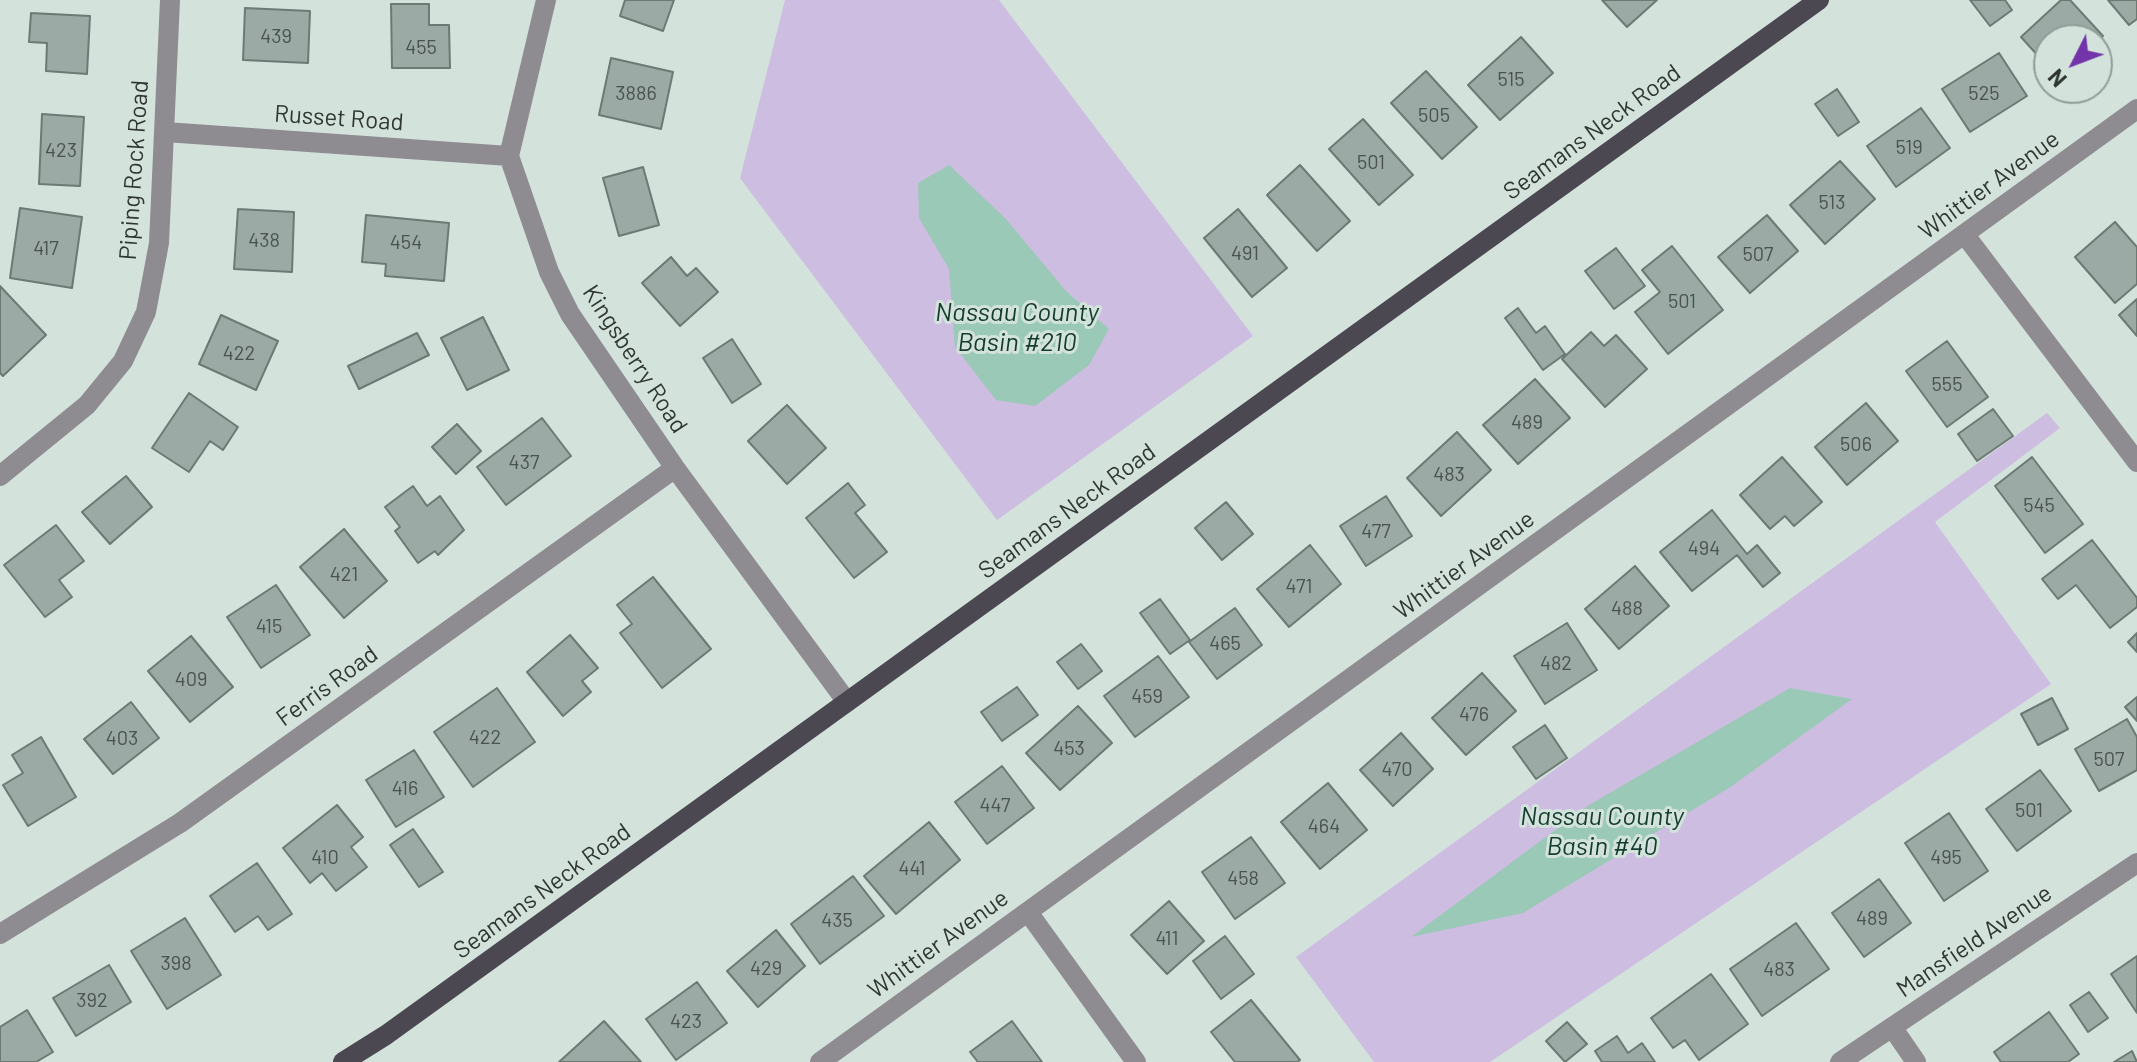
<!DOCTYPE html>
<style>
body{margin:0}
#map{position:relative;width:2137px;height:1062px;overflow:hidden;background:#d3e3dc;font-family:Barlow,sans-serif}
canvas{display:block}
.north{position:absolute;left:2033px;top:24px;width:80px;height:80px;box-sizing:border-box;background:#d3e3dc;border:2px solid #919e98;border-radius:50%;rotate:228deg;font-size:22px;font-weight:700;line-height:32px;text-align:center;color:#2f3633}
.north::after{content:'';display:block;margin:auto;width:28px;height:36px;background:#7334a9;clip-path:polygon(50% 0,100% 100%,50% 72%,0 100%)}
</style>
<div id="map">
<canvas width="2137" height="1062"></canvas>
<div class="north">N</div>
</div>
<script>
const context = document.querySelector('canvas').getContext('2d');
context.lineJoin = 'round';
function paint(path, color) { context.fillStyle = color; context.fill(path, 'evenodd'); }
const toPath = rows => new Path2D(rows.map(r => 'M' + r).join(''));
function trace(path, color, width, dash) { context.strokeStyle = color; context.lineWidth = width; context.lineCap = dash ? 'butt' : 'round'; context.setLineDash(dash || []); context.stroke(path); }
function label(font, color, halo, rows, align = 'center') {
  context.font = font + ' Barlow,sans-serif'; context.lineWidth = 6; context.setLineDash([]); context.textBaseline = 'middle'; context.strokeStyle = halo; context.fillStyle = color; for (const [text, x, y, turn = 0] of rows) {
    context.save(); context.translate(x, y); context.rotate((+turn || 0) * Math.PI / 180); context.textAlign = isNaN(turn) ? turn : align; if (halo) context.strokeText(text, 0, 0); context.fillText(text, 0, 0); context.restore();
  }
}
paint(toPath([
 [785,0,999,0,1253,336,997,520,740,178],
 [2047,413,2060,428,1935,522,2051,684,1490,1062,1374,1062,1296,957]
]), '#cdbde1');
paint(toPath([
 [949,165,1005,218,1066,291,1109,329,1089,365,1035,406,996,400,955,347,949,269,919,218,918,183],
 [1790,688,1852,699,1732,786,1523,913,1411,937,1589,805]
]), '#9bc9b7');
const building = toPath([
 [625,0,674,0,663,31,620,16,625,0],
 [1602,0,1657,0,1627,27,1602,0],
 [1970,0,2005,0,2012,10,1990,26,1970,0],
 [2061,0,2070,0,2103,36,2097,41,2049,40,2049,68,2021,37,2061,0],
 [2108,0,2137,0,2137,19,2129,25,2108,0],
 [391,4,429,4,429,25,449,25,450,68,392,68,391,4],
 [245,8,310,11,308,63,243,60,245,8],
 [31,13,90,16,87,74,46,71,47,43,29,42,31,13],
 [1521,37,1553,73,1500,120,1468,85,1521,37],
 [1999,53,2027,96,1970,132,1942,89,1999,53],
 [611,58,673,72,661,129,599,115,611,58],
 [1426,71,1477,127,1442,159,1391,103,1426,71],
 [1837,89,1859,122,1838,136,1815,104,1837,89],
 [1921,108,1950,148,1896,187,1867,146,1921,108],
 [42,114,84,117,80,186,39,184,42,114],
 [1363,119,1413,175,1379,205,1329,149,1363,119],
 [1840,161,1875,199,1825,244,1790,205,1840,161],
 [1300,165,1350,221,1317,251,1267,195,1300,165],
 [643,167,659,225,619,236,603,178,643,167],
 [20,208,82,217,72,288,10,278,20,208],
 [238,209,294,212,292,272,234,269,238,209],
 [1238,209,1287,268,1252,297,1204,238,1238,209],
 [366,215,449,223,444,281,385,276,386,264,362,262,366,215],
 [1767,215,1798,251,1750,293,1718,257,1767,215],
 [2115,222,2137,247,2137,284,2115,303,2075,257,2115,222],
 [1672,246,1723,310,1668,354,1635,312,1660,292,1642,270,1672,246],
 [1616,248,1645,286,1614,309,1585,271,1616,248],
 [671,257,687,276,696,268,718,292,680,326,642,283,671,257],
 [0,286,46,335,3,376,0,373,0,286],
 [2137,299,2137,336,2119,315,2137,299],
 [1518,308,1536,333,1545,326,1565,354,1543,370,1505,318,1518,308],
 [221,315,278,341,256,390,199,364,221,315],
 [483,317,509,370,467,390,441,338,483,317],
 [1591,332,1604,346,1616,335,1647,369,1605,407,1562,359,1591,332],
 [417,333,429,355,359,389,348,366,417,333],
 [732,339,761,384,732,403,703,358,732,339],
 [1947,341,1988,397,1947,427,1906,371,1947,341],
 [1535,379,1570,418,1518,464,1483,425,1535,379],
 [189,393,238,427,223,450,210,441,189,472,152,448,189,393],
 [1866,403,1898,441,1847,485,1815,447,1866,403],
 [787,405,826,448,787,484,748,441,787,405],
 [1993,409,2013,436,1977,461,1958,434,1993,409],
 [542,418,571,456,506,505,477,467,542,418],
 [457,424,481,451,456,474,432,447,457,424],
 [1457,432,1491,470,1441,516,1407,478,1457,432],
 [1782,457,1822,502,1794,526,1785,516,1770,529,1740,495,1782,457],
 [2032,457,2083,524,2045,553,1995,486,2032,457],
 [126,476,152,507,110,544,82,512,126,476],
 [848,483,865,505,855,513,887,552,854,578,806,518,848,483],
 [413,486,427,506,440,496,464,530,438,555,435,551,418,563,395,531,400,527,385,507,413,486],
 [1386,496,1412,536,1366,566,1340,526,1386,496],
 [1226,502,1253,534,1222,560,1195,528,1226,502],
 [1712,510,1747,554,1757,545,1780,573,1763,587,1737,555,1692,591,1660,552,1712,510],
 [56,525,84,561,59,580,72,597,45,617,4,565,56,525],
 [344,529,387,581,344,618,300,567,344,529],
 [2092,540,2137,598,2137,607,2110,628,2076,585,2058,599,2042,579,2092,540],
 [1310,545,1341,584,1289,627,1257,589,1310,545],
 [1635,566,1669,606,1619,649,1585,609,1635,566],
 [653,577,711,649,662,688,620,633,632,624,617,605,653,577],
 [276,585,310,635,261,668,227,617,276,585],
 [1160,599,1190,640,1170,654,1140,613,1160,599],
 [1235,608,1262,645,1217,679,1189,642,1235,608],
 [1567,623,1597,670,1545,704,1514,656,1567,623],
 [2137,633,2137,652,2128,642,2137,633],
 [570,635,598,668,582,681,591,692,563,716,527,672,570,635],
 [191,636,233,687,190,722,148,671,191,636],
 [1081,644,1102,671,1078,689,1057,662,1081,644],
 [1158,656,1189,697,1135,737,1104,696,1158,656],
 [1482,673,1516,711,1466,755,1432,718,1482,673],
 [1017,687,1038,715,1002,741,981,712,1017,687],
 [497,688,535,742,473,787,434,732,497,688],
 [2137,697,2137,721,2125,707,2137,697],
 [2052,698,2068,729,2038,745,2021,714,2052,698],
 [131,702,159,738,113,774,84,739,131,702],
 [1078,706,1112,743,1060,790,1026,753,1078,706],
 [2127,719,2137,737,2137,770,2099,791,2075,749,2127,719],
 [1545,725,1567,758,1536,779,1513,747,1545,725],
 [1401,733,1433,769,1393,806,1360,770,1401,733],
 [41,737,76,797,28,826,3,785,23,773,12,755,41,737],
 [414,750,444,797,396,827,366,780,414,750],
 [1002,766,1034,808,987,844,955,802,1002,766],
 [2040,770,2071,811,2017,851,1986,809,2040,770],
 [1328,783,1367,830,1320,869,1281,822,1328,783],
 [337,805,363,837,351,847,367,867,336,891,322,873,310,883,283,848,337,805],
 [1949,813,1988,871,1944,901,1905,843,1949,813],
 [929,822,960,860,896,914,864,876,929,822],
 [413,829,443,872,419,887,390,845,413,829],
 [1251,837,1285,883,1235,919,1202,872,1251,837],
 [257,863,292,914,268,930,258,916,235,932,210,896,257,863],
 [853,876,884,916,820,964,791,924,853,876],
 [1879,879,1911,923,1864,957,1832,913,1879,879],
 [1169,901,1204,941,1167,974,1131,935,1169,901],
 [185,918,221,975,167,1009,131,951,185,918],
 [1796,923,1829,969,1762,1016,1730,969,1796,923],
 [776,930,805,966,758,1007,727,971,776,930],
 [1225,936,1254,974,1221,999,1193,961,1225,936],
 [2137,956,2137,1013,2111,974,2137,956],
 [109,965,131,1002,76,1036,53,998,109,965],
 [1711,974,1748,1024,1699,1060,1685,1040,1673,1048,1651,1018,1711,974],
 [697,982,727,1023,676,1060,646,1019,697,982],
 [2089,992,2108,1018,2088,1032,2070,1005,2089,992],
 [1251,1000,1300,1060,1297,1062,1235,1062,1211,1032,1251,1000],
 [27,1010,53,1052,36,1062,0,1062,0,1027,27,1010],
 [2049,1012,2079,1054,2068,1062,2001,1062,1994,1052,2049,1012],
 [604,1021,641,1062,559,1062,604,1021],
 [1012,1021,1042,1062,978,1062,970,1052,1012,1021],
 [1567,1022,1587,1044,1565,1062,1546,1041,1567,1022],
 [1617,1036,1628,1053,1642,1043,1655,1062,1602,1062,1595,1051,1617,1036],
 [2132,1051,2137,1062,2114,1062,2132,1051]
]);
paint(building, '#9baaa4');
trace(building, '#6c7a74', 2);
trace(toPath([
 [546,0,509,156,549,272,570,314,675,468,847,702],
 [165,132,509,156],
 [1965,235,2137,462],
 [0,476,87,405,123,361,146,312,159,243,170,0],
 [1028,912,1136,1062],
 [0,934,180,823,675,468],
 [1892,1027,1916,1062],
 [820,1062,2137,109],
 [1840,1062,2137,863]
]), '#8e8b91', 20);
trace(toPath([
 [343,1062,386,1035,1819,0]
]), '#4c4852', 20);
label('20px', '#4a534f', null, [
 ["439",276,36],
 ["455",421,47],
 ["515",1511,79],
 ["3886",636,93],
 ["525",1984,93],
 ["505",1434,115],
 ["519",1909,147],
 ["423",61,150],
 ["501",1371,162],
 ["513",1832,202],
 ["438",264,240],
 ["454",406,242],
 ["417",46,248],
 ["491",1245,253],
 ["507",1758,254],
 ["501",1682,301],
 ["422",239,353],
 ["555",1947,384],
 ["489",1527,422],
 ["506",1856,444],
 ["437",524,462],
 ["483",1449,474],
 ["545",2039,505],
 ["477",1376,531],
 ["494",1704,548],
 ["421",344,574],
 ["471",1299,586],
 ["488",1627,608],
 ["415",269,626],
 ["465",1225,643],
 ["482",1556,663],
 ["409",191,679],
 ["459",1147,696],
 ["476",1474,714],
 ["422",485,737],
 ["403",122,738],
 ["453",1069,748],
 ["507",2109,759],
 ["470",1397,769],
 ["416",405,788],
 ["447",995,805],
 ["501",2029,810],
 ["464",1324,826],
 ["410",325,857],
 ["495",1946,857],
 ["441",912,868],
 ["458",1243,878],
 ["489",1872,918],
 ["435",837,920],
 ["411",1167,938],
 ["398",176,963],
 ["429",766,968],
 ["483",1779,969],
 ["392",92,1000],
 ["423",686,1021]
]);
label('24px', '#2f3633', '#d3e3dc', [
 ["Russet Road",339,118,4],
 ["Seamans Neck Road",1592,132,-36],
 ["Piping Rock Road",134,170,-86],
 ["Whittier Avenue",1989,185,-36],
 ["Kingsberry Road",635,359,57],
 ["Seamans Neck Road",1067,511,-36],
 ["Whittier Avenue",1464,565,-36],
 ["Ferris Road",327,686,-36],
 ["Seamans Neck Road",542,891,-36],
 ["Mansfield Avenue",1974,941,-34],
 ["Whittier Avenue",938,944,-36]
]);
label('italic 26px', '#133c2f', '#d3e3dc', [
 ["Nassau County",1017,312],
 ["Basin #210",1017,342],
 ["Nassau County",1602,816],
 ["Basin #40",1602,846]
]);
</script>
